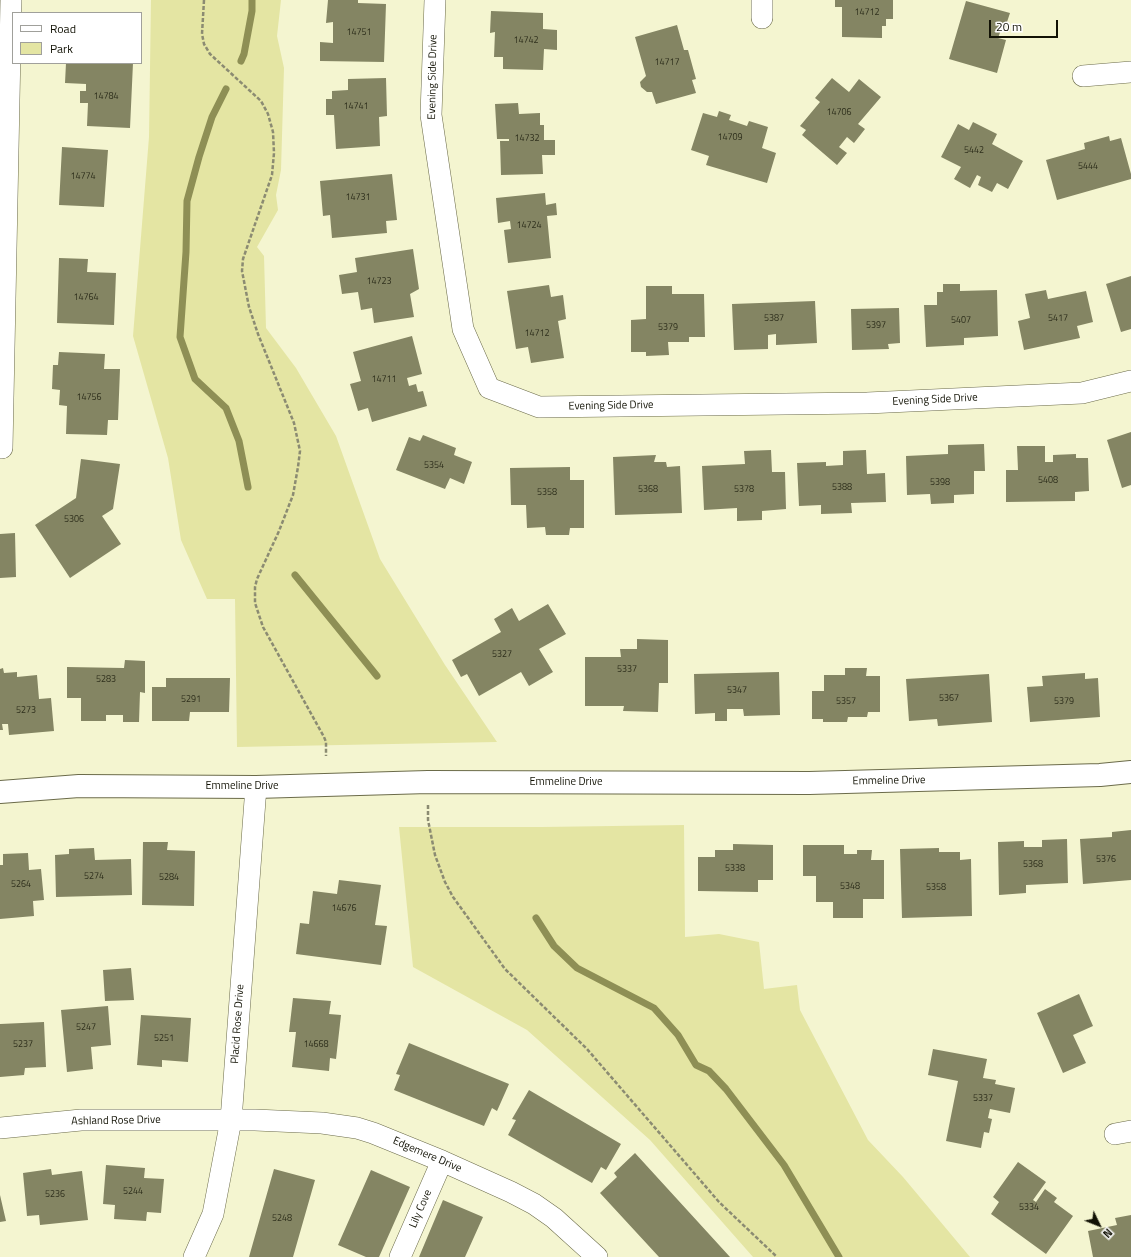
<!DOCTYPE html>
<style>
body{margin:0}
#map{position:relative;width:1131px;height:1257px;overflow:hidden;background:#f4f5d0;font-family:"Titillium Web",sans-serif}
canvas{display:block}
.legend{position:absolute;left:12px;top:12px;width:130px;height:52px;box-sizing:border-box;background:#fff;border:1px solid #a0a09b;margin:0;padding:5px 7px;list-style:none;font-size:12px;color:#121205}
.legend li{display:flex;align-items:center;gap:8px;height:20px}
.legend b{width:20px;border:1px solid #a0a09b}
.north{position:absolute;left:1079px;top:1205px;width:40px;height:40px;-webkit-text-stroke:3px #fff;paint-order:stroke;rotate:133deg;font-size:11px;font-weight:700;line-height:16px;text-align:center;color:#121205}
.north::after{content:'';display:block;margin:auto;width:14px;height:18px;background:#121205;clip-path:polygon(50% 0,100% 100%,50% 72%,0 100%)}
.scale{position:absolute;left:989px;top:20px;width:69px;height:18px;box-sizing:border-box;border:2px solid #121205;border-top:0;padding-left:5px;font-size:12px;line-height:14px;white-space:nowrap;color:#121205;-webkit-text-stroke:3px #fff;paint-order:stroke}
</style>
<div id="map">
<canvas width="1131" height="1257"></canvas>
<ul class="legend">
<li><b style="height:5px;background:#fff"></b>Road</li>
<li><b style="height:11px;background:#e4e5a3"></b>Park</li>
</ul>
<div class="north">N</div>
<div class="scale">20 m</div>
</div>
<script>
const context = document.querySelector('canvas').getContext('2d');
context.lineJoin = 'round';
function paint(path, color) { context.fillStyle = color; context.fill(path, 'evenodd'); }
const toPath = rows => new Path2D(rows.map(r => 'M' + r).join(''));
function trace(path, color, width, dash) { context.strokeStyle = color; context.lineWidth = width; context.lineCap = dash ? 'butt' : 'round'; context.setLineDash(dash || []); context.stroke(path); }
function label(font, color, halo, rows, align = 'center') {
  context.font = font + ' "Titillium Web",sans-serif'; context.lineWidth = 4; context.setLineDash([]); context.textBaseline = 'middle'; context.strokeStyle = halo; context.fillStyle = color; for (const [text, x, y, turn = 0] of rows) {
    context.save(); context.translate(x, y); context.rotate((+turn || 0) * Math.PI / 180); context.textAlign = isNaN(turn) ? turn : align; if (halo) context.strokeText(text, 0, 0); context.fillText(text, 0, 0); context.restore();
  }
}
paint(toPath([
 [151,0,281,0,277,36,284,68,281,170,276,195,278,210,257,247,264,256,266,328,296,368,336,436,380,559,445,665,497,742,237,747,235,599,207,599,181,540,168,458,133,336,149,137],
 [684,825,685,937,719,934,759,942,764,989,797,985,800,1010,868,1140,903,1177,970,1257,753,1257,650,1140,527,1030,413,967,399,827,542,827]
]), '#e4e5a3');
trace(toPath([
 [241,61,244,54,252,11,252,0],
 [226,89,212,117,199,157,187,201,186,252,180,337,195,379,226,408,239,441,248,487],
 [295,575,377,676],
 [536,918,554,946,577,968,654,1008,678,1035,696,1065,709,1071,726,1089,784,1165,839,1257]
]), '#8e8f55', 7);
paint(toPath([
 [328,0,358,0,358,3,386,4,384,62,320,61,320,42,333,43,333,22,326,23],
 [835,0,893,0,893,19,886,19,886,26,882,26,882,38,842,37,842,7,835,7],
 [966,1,1010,13,1005,28,1002,27,998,38,1006,40,997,73,949,59],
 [491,11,543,13,543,29,557,30,557,50,544,49,543,70,503,69,503,57,494,57,495,32,490,33],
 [677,25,684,50,688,50,696,79,692,80,696,93,656,104,652,92,647,92,641,87,640,82,646,76,635,37],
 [66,63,133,63,130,128,87,126,88,103,80,103,80,91,86,91,86,84,65,83],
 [386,78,387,116,379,117,380,146,336,149,334,115,326,115,326,99,332,99,332,91,348,90,348,79],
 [832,78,849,92,859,79,881,97,858,124,865,129,854,143,847,137,839,147,847,153,837,165,802,135,806,130,800,126,820,102,815,98],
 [518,103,519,114,540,113,540,125,544,125,544,140,555,140,555,155,542,155,543,174,501,175,500,141,509,141,509,139,497,139,495,104],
 [719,111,731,115,729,120,747,126,749,121,768,127,762,148,776,153,767,183,706,165,709,156,691,150,703,113,717,117],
 [973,122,997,134,992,144,1023,161,1008,189,997,183,992,192,978,185,981,177,977,175,970,188,954,179,961,167,941,157,958,124,969,130],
 [1109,136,1110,141,1121,138,1131,174,1131,179,1057,200,1046,160,1085,149,1084,143],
 [62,147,108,150,104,207,59,205],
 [392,174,397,220,386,221,387,233,332,238,330,215,323,216,320,181],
 [545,193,546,205,556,203,557,215,547,216,551,258,508,263,504,230,511,229,510,221,498,223,496,198],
 [413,249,419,289,410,294,414,317,374,323,372,308,361,310,358,292,342,294,339,275,357,272,355,258],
 [59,258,88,259,87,272,116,273,114,325,57,323],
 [1131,276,1131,329,1121,332,1106,284],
 [943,284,960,284,960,291,997,290,998,336,964,338,964,345,926,347,924,305,937,305,937,292,943,292],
 [549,285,551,297,563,295,566,319,558,321,564,358,531,363,528,347,516,349,507,291],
 [646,286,672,286,672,294,704,294,705,337,689,337,689,342,668,342,669,355,646,356,646,352,631,352,631,320,646,319],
 [1046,290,1048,299,1086,291,1093,322,1077,326,1080,338,1024,350,1018,321,1030,318,1025,294],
 [815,301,817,343,776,345,776,334,768,335,768,349,734,350,732,304],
 [899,308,900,343,888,344,889,349,852,350,851,309],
 [412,336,422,374,407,378,409,386,416,384,418,392,423,391,427,406,372,422,368,408,358,411,350,384,361,381,353,352],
 [59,352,105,354,104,369,120,369,118,420,108,420,107,435,66,434,67,406,59,405,60,390,52,389,53,365,58,365],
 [1131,432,1131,485,1122,488,1107,440],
 [423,435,456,448,454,455,472,462,464,484,450,478,445,489,396,470,409,437,420,441],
 [984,444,985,471,974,471,974,494,954,495,954,503,931,504,930,494,907,495,906,456,948,454,948,445],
 [1017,446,1045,446,1045,462,1053,462,1053,455,1076,454,1076,458,1088,458,1089,491,1075,492,1075,501,1006,502,1006,470,1018,470],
 [771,450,772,472,785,472,786,509,762,511,762,520,737,521,737,508,704,510,702,466,745,464,744,451],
 [866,450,867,474,885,473,886,502,851,503,852,513,821,514,821,505,799,506,797,463,826,462,826,466,843,465,843,451],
 [656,455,654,462,666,462,667,467,680,466,682,513,615,515,613,457],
 [81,459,120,464,113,509,102,516,121,544,70,578,35,525,76,498],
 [570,467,570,480,584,480,584,528,570,528,569,535,546,535,545,527,527,528,526,505,511,505,510,468],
 [15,533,16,577,0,578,0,534],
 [548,604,566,634,539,649,553,672,529,686,521,672,479,696,467,674,461,677,452,660,501,632,494,619,512,608,519,621],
 [637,639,668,640,668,683,659,683,658,712,623,711,624,706,585,706,585,657,621,657,620,649,637,649],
 [125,660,145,661,145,693,140,692,139,722,123,722,123,715,106,715,106,721,81,721,81,698,67,698,67,667,124,668],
 [3,668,4,673,17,672,17,677,37,675,39,699,51,698,54,731,9,735,8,724,2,724,3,730,0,730,0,669],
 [845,668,867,668,866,676,880,676,880,712,868,712,867,717,848,717,847,722,823,722,823,719,812,719,812,691,824,691,824,675,845,675],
 [779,672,780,715,744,716,743,709,727,709,727,721,715,721,715,713,695,714,694,674],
 [1085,673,1085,679,1098,678,1100,717,1030,722,1027,687,1043,686,1042,676],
 [989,674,992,722,938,726,937,719,909,721,906,679],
 [166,678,230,678,229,712,190,712,189,721,152,721,152,687,166,687],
 [1131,830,1131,880,1083,884,1080,839,1112,837,1112,832],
 [1067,839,1068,883,1026,885,1026,893,999,895,998,842,1024,841,1024,847,1042,847,1042,840],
 [143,842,168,842,167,850,195,851,194,906,142,905],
 [733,844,773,845,773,880,758,880,758,892,698,891,698,857,715,857,715,850,733,850],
 [803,845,844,845,844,854,857,854,857,850,872,850,871,860,884,860,884,899,863,899,863,918,833,918,833,902,816,902,816,876,803,876],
 [94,848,95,860,131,859,132,895,56,897,55,855,69,854,69,849],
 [939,848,939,852,960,852,960,860,971,859,972,916,902,918,900,849],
 [28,853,29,870,41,869,44,900,33,901,34,916,0,919,0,865,3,865,3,854],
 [339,880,381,885,375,925,387,926,381,965,296,954,300,923,309,924,313,891,337,894],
 [131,968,134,1000,105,1001,103,970],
 [1079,994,1093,1026,1073,1035,1086,1063,1063,1073,1037,1013],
 [293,998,331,1001,329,1014,341,1015,336,1059,330,1058,329,1071,292,1067,296,1032,289,1032],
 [108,1006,111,1045,91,1047,93,1069,67,1072,61,1010],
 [141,1015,191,1018,188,1062,162,1060,162,1067,137,1065],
 [44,1022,46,1067,25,1068,24,1075,0,1077,0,1024],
 [409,1043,509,1084,497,1111,492,1108,484,1126,394,1090,400,1075,396,1074],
 [933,1049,987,1059,983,1078,996,1080,995,1084,1015,1088,1010,1113,990,1109,988,1118,992,1119,989,1133,984,1132,981,1148,946,1141,958,1081,928,1075],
 [529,1090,621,1144,606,1170,601,1167,592,1183,508,1135,516,1120,512,1119],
 [635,1153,730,1257,659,1257,600,1193,617,1177,614,1173],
 [1018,1162,1046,1182,1033,1200,1036,1202,1045,1189,1057,1198,1054,1202,1073,1216,1046,1254,991,1214,999,1202,993,1197],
 [106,1165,145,1168,144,1178,164,1179,161,1213,147,1212,146,1221,114,1219,115,1205,103,1204],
 [51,1169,52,1175,82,1171,88,1220,40,1225,39,1215,27,1216,23,1173],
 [274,1169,315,1180,293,1257,249,1257],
 [371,1170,410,1187,379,1257,366,1257,338,1245],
 [0,1195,6,1221,0,1222],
 [443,1200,483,1217,465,1257,419,1257],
 [1131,1215,1131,1257,1093,1257,1088,1231,1117,1225,1115,1218]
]), '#848563');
const street = toPath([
 [435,0,431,115,463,329,489,388,539,407,867,403,1082,393,1131,381],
 [762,0,762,18],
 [1083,76,1131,72],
 [0,448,2,448,11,0],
 [0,1128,81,1120,255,1120,322,1123,357,1128,373,1133,442,1161,511,1192,534,1204,554,1218,597,1257],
 [1115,1134,1131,1131],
 [194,1257,213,1214,231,1120,256,787],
 [400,1257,442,1161]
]);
const secondary = toPath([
 [0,792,79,786,256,787,428,782,809,783,1100,775,1131,772]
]);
trace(street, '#6b6b4a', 22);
trace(secondary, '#6b6b4a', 24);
trace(toPath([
 [204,0,202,34,204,44,210,54,261,101,268,114,273,132,274,153,272,175,243,259,242,271,249,307,258,334,294,423,300,451,298,467,293,495,279,531,257,579,255,587,255,603,263,627,324,737,326,742,326,756],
 [428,805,428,820,435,855,445,882,453,897,505,969,587,1049,719,1202,777,1257]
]), '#8b8b72', 2.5, [4, 2]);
trace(street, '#fff', 21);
trace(secondary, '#fff', 22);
label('9px', '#2e2f1c', null, [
 ["14712",867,13],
 ["14751",359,33],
 ["14742",526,41],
 ["14717",667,63],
 ["14784",106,97],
 ["14741",356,107],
 ["14706",839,113],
 ["14709",730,138],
 ["14732",527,139],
 ["5442",974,151],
 ["5444",1088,167],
 ["14774",83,177],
 ["14731",358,198],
 ["14724",529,226],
 ["14723",379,282],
 ["14764",86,298],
 ["5387",774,319],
 ["5417",1058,319],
 ["5407",961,321],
 ["5397",876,326],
 ["5379",668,328],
 ["14712",537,334],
 ["14711",384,380],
 ["14756",89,398],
 ["5354",434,466],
 ["5408",1048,481],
 ["5398",940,483],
 ["5388",842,488],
 ["5368",648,490],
 ["5378",744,490],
 ["5358",547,493],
 ["5306",74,520],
 ["5327",502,655],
 ["5337",627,670],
 ["5283",106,680],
 ["5347",737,691],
 ["5367",949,699],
 ["5291",191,700],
 ["5357",846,702],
 ["5379",1064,702],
 ["5273",26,711],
 ["5376",1106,860],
 ["5368",1033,865],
 ["5338",735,869],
 ["5274",94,877],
 ["5284",169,878],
 ["5264",21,885],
 ["5348",850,887],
 ["5358",936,888],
 ["14676",344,909],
 ["5247",86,1028],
 ["5251",164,1039],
 ["5237",23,1045],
 ["14668",316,1045],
 ["5337",983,1099],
 ["5244",133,1192],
 ["5236",55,1195],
 ["5334",1029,1208],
 ["5248",282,1219]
]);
label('11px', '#121205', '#fff', [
 ["Evening Side Drive",433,77,-89],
 ["Evening Side Drive",935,400,-3],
 ["Evening Side Drive",611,406,-1],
 ["Emmeline Drive",889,781,-1],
 ["Emmeline Drive",566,782],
 ["Emmeline Drive",242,786],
 ["Placid Rose Drive",238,1024,-86],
 ["Ashland Rose Drive",116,1121,-1],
 ["Edgemere Drive",427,1155,23],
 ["Lily Cove",421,1209,-67]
]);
</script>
